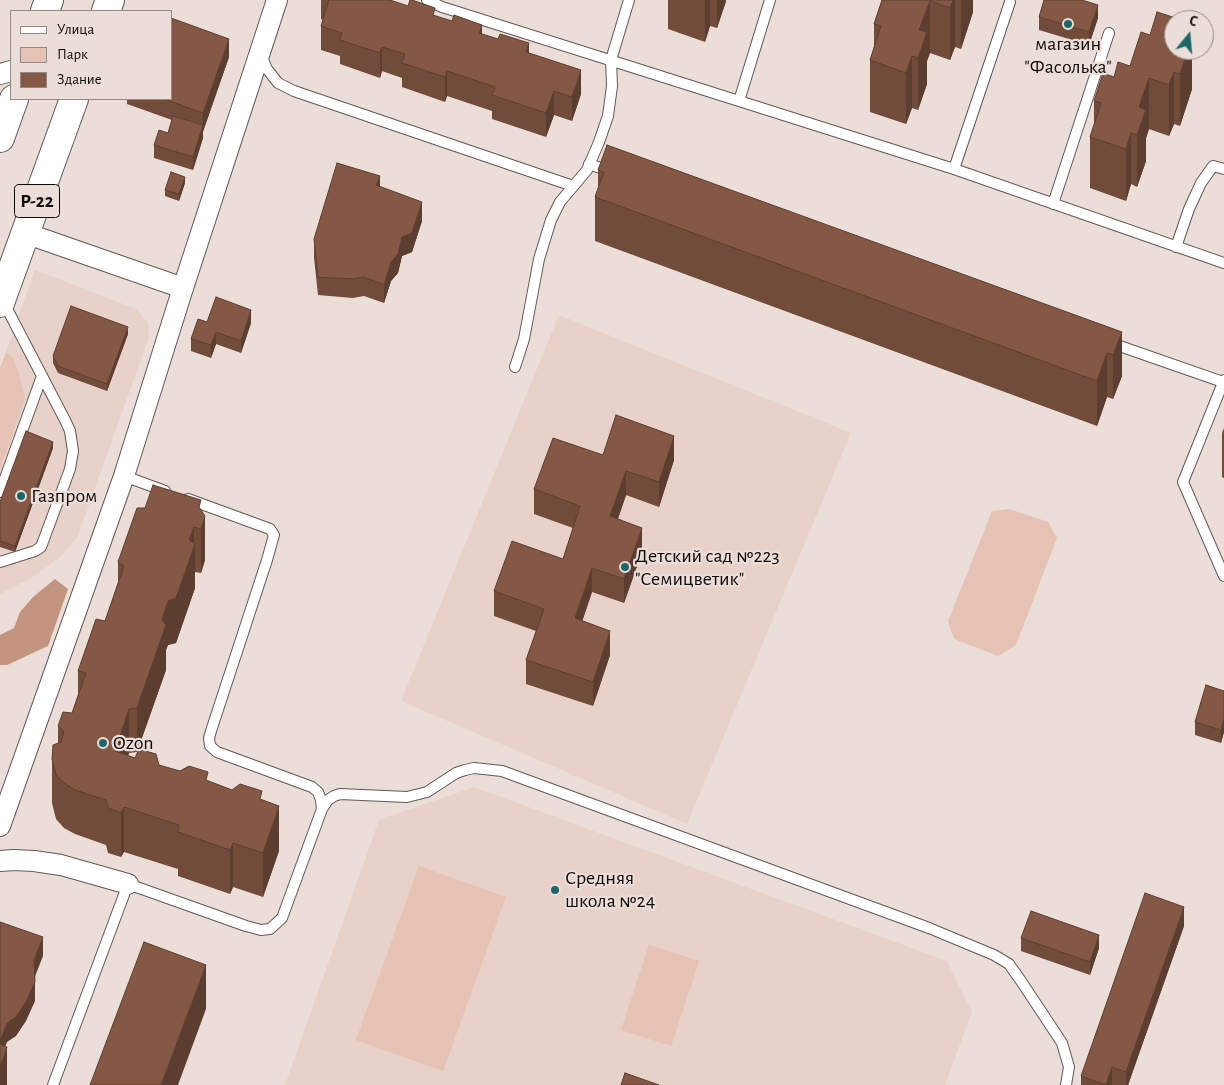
<!DOCTYPE html>
<meta charset="utf-8">
<style>
body{margin:0}
#map{position:relative;width:1224px;height:1085px;overflow:hidden;background:#ebded8;font-family:"Alegreya Sans",sans-serif}
canvas{display:block}
.legend{position:absolute;left:10px;top:10px;width:162px;height:90px;box-sizing:border-box;background:#ebded8;border:1px solid #938a85;margin:0;padding:6px 9px;list-style:none;font-size:15px;color:#0f0b09}
.legend li{display:flex;align-items:center;gap:10px;height:25px}
.legend b{width:25px;border:1px solid #938a85}
.north{position:absolute;left:1164px;top:10px;width:50px;height:50px;box-sizing:border-box;background:#ebded8;border:1px solid #938a85;border-radius:50%;rotate:17deg;font-size:14px;font-weight:700;line-height:20px;text-align:center;color:#0f0b09}
.north::after{content:'';display:block;margin:auto;width:18px;height:22px;background:#1b6868;clip-path:polygon(50% 0,100% 100%,50% 72%,0 100%)}
</style>
<div id="map">
<canvas width="1224" height="1085"></canvas>
<ul class="legend">
<li><b style="height:6px;background:#fff"></b>Улица</li>
<li><b style="height:14px;background:#e5c2b3"></b>Парк</li>
<li><b style="height:14px;background:#845845"></b>Здание</li>
</ul>
<div class="north">С</div>
</div>
<script>
const context = document.querySelector('canvas').getContext('2d');
context.lineJoin = 'round';
function paint(path, color) { context.fillStyle = color; context.fill(path, 'evenodd'); }
const toPath = rows => new Path2D(rows.map(r => 'M' + r).join(''));
function trace(path, color, width, dash) { context.strokeStyle = color; context.lineWidth = width; context.lineCap = dash ? 'butt' : 'round'; context.setLineDash(dash || []); context.stroke(path); }
function label(font, color, halo, rows, align = 'center') {
  context.font = font + ' "Alegreya Sans",sans-serif'; context.lineWidth = 4.5; context.setLineDash([]); context.textBaseline = 'middle'; context.strokeStyle = halo; context.fillStyle = color; for (const [text, x, y, turn = 0] of rows) {
    context.save(); context.translate(x, y); context.rotate((+turn || 0) * Math.PI / 180); context.textAlign = isNaN(turn) ? turn : align; if (halo) context.strokeText(text, 0, 0); context.fillText(text, 0, 0); context.restore();
  }
}
paint(toPath([
 [35,270,136,309,148,323,149,337,77,538,60,557,33,577,0,594,0,469,25,400,14,360,6,352],
 [559,315,851,433,687,824,401,701],
 [474,787,947,961,972,1012,945,1085,285,1085,379,820]
]), '#e7d1c8');
paint(toPath([
 [6,352,14,359,21,381,25,400,0,469,0,368],
 [1009,509,1048,522,1057,538,1016,645,998,656,954,639,948,621,992,511],
 [419,866,506,897,443,1071,356,1040],
 [649,945,699,961,671,1046,621,1030]
]), '#e5c2b3');
paint(toPath([
 [55,579,68,589,48,646,7,665,0,665,0,635,14,628,20,612,33,597]
]), '#c3947f');
const lane = toPath([
 [427,0,442,7,954,169,1224,263],
 [261,55,267,69,278,83,294,91,573,186],
 [739,101,770,0],
 [589,164,612,172],
 [954,169,1010,2],
 [1053,204,1109,33],
 [1176,247,1189,209,1201,183,1213,166,1224,169],
 [1111,343,1223,382],
 [515,367,524,339,539,259,551,220,560,202,587,170,599,142,608,116,612,86,611,60,629,0],
 [1224,380,1183,482,1224,576],
 [124,476,165,491],
 [0,492,42,376],
 [0,562,35,551,41,547,70,469,73,451,70,431,66,422,3,301],
 [322,809,328,800,334,796,340,794,407,797,427,792,456,773,465,770,474,768,502,771,929,928,994,955,1009,964,1021,981,1062,1043,1069,1067,1066,1085],
 [53,1085,128,884,246,926,261,930,270,929,282,918,322,809,321,800,318,792,312,787,217,752,210,746,209,738,211,731,267,560,274,535,270,529,188,499]
]);
const street = toPath([
 [0,74,11,71],
 [25,233,183,288],
 [0,826,124,476,183,288,277,0],
 [0,861,13,860,34,861,61,865,128,884]
]);
const highway = toPath([
 [45,11,49,0],
 [106,11,110,0],
 [0,138,14,99],
 [0,303,74,99]
]);
trace(lane, '#635853', 12);
trace(street, '#635853', 22);
trace(highway, '#635853', 30);
trace(lane, '#fff', 10);
trace(street, '#fff', 20);
trace(highway, '#fff', 28);
paint(toPath([
 [321,0,390,0,435,16,529,53,581,94,572,121,554,115,546,137,492,119,492,111,447,96,445,102,402,87,402,78,382,71,380,78,340,64,340,56,321,50,321,26,323,20,321,19],
 [668,0,726,0,726,2,717,28,710,26,705,42,668,29],
 [882,0,973,0,973,12,961,49,955,47,950,60,930,53,927,61,927,84,918,110,912,108,906,124,870,112,870,60,874,47,874,24],
 [1039,17,1098,18,1089,45,1039,30],
 [1192,50,1192,89,1180,126,1174,124,1169,136,1149,129,1146,138,1146,161,1137,187,1131,184,1126,201,1090,188,1090,137,1094,124,1094,101,1114,77],
 [229,57,203,131,203,138,193,170,154,158,154,145,168,133,172,120,127,104,127,99,171,99],
 [598,170,1122,332,1122,376,1113,399,1107,397,1097,426,595,241,595,197,598,187],
 [185,183,179,201,165,196,165,190],
 [380,186,422,221,412,252,402,256,398,273,391,281,384,303,364,296,353,298,318,295,314,258,314,239],
 [207,322,251,323,241,353,216,344,211,358,191,351,191,339],
 [128,334,107,391,58,373,53,363,53,356],
 [1224,428,1224,478,1222,477,1222,433],
 [53,448,15,552,0,547,0,502],
 [603,455,674,460,659,507,626,495,618,519,642,552,624,603,592,592,582,621,610,655,593,706,526,684,526,660,536,631,494,616,494,591,563,559,573,528,534,514,534,489],
 [145,508,201,510,205,560,201,573,195,572,195,588,176,643,168,645,166,650,166,670,137,752,129,753,128,756,159,765,262,800,279,851,263,897,233,887,230,894,178,876,178,869,124,852,121,857,108,853,106,845,75,834,64,828,56,819,52,803,52,759,58,743,58,726,72,713,78,695,78,671,105,621,118,583,118,562],
 [1224,691,1224,732,1221,743,1195,735,1195,722],
 [1184,926,1128,1085,1081,1085,1081,1076],
 [1021,938,1099,948,1090,975,1021,951]
]), '#724c3b');
paint(toPath([
 [705,0,710,0,710,26,705,42],
 [717,0,726,0,717,28],
 [953,0,955,0,955,47,950,60,950,8],
 [961,0,973,0,973,12,961,49],
 [930,1,930,53,927,61,927,84,918,110,918,58,919,30],
 [1098,5,1098,18,1089,45,1089,32],
 [482,25,482,49,479,33],
 [229,39,229,57,203,132,203,113],
 [529,43,529,68,526,52],
 [382,47,382,71,380,78,380,53],
 [1184,50,1192,50,1192,89,1180,126,1180,74],
 [912,56,912,108,906,124,906,73],
 [581,70,581,94,572,121,572,97],
 [447,71,447,96,445,102,445,77],
 [1174,72,1174,124,1169,136,1169,85],
 [1149,78,1149,129,1146,138,1146,161,1137,187,1137,135,1139,107],
 [554,91,554,115,546,137,546,113],
 [203,125,203,138,193,170,193,157],
 [1131,133,1131,184,1126,201,1126,149],
 [380,176,380,195,376,185],
 [185,177,185,183,179,201,179,194],
 [422,202,422,221,412,252,402,256,398,273,391,281,384,303,384,285,391,262,402,237],
 [251,310,251,323,241,353,241,341],
 [128,327,128,334,107,391,107,384],
 [216,332,216,344,211,358,211,345],
 [1122,332,1122,376,1113,399,1113,355],
 [1107,353,1107,397,1097,426,1097,381],
 [674,436,674,460,659,507,659,482],
 [53,442,53,448,15,552,15,546],
 [626,471,626,495,610,541,610,516],
 [205,516,205,560,201,573,201,529],
 [194,527,194,547,195,544,195,588,176,643,168,645,166,650,166,670,137,752,137,708,162,620],
 [642,528,642,552,624,603,624,579],
 [592,568,592,592,575,643,575,618],
 [610,631,610,655,593,706,593,682],
 [129,709,129,753,115,795,115,751],
 [1224,719,1224,732,1221,743,1221,730],
 [279,806,279,851,263,897,263,853],
 [124,807,124,852,121,857,121,813],
 [233,843,233,887,230,894,230,850],
 [1184,907,1184,926,1128,1085,1126,1085,1126,1072],
 [1099,935,1099,948,1090,975,1090,962],
 [43,937,43,956,34,979,34,960],
 [206,965,206,1009,178,1085,161,1085],
 [35,982,35,1001,26,1021,16,1036,7,1042,0,1060,0,1041,7,1023],
 [7,1047,7,1085,0,1085,0,1067],
 [1112,1067,1112,1085,1106,1085]
]), '#5c3e30');
const building = toPath([
 [329,0,390,0,408,6,410,0,412,0,435,8,433,15,452,21,454,15,482,25,479,33,498,39,500,34,529,43,526,52,581,70,572,97,554,91,546,113,492,95,495,87,447,71,445,77,402,63,405,54,382,47,380,53,340,40,342,33,321,26,329,0],
 [882,0,953,0,950,8,930,1,919,30,927,32,918,58,912,56,906,73,870,60,881,26,874,24,882,0],
 [1044,0,1082,0,1098,5,1089,32,1039,17,1044,0],
 [1157,12,1182,20,1174,20,1174,50,1188,50,1180,74,1174,72,1169,85,1149,78,1139,107,1146,110,1137,135,1131,133,1126,149,1090,137,1101,103,1094,101,1103,73,1114,77,1118,62,1130,66,1141,32,1150,35,1157,12],
 [171,18,229,39,203,113,164,99,171,99,171,18],
 [173,116,203,125,193,157,154,145,159,130,168,133,173,116],
 [607,145,1122,332,1113,355,1107,353,1097,381,595,197,604,172,598,170,607,145],
 [337,163,380,176,376,185,422,202,412,233,402,237,398,254,391,262,384,285,364,277,353,279,318,277,314,239,337,163],
 [171,172,185,177,179,194,165,190,171,172],
 [216,297,251,310,241,341,216,332,211,345,191,339,198,319,207,322,216,297],
 [71,306,128,327,107,384,58,366,53,356,71,306],
 [616,415,674,436,659,482,626,471,610,516,642,528,624,579,592,568,575,618,610,631,593,682,526,660,544,609,494,591,512,541,563,559,580,506,534,489,553,438,603,455,616,415],
 [26,431,53,442,15,546,0,541,0,502,26,431],
 [153,485,201,500,199,507,205,516,201,529,194,527,189,540,195,544,176,598,168,601,162,620,166,625,137,708,129,709,115,751,135,758,139,749,156,754,159,765,180,771,189,766,208,772,206,780,232,790,240,784,262,791,260,799,279,806,263,853,233,843,230,850,178,832,179,825,124,807,121,813,108,808,106,800,75,790,64,783,56,775,52,759,53,745,61,742,64,731,58,726,63,712,72,713,86,673,78,671,96,619,105,621,124,566,118,562,137,508,145,508,153,485],
 [1206,685,1224,691,1224,719,1221,730,1195,722,1206,685],
 [1145,893,1184,907,1126,1072,1112,1067,1106,1085,1081,1076,1145,893],
 [1031,911,1099,935,1090,962,1021,938,1031,911],
 [0,922,43,937,34,960,35,982,26,1002,16,1017,7,1023,0,1041,0,922],
 [144,942,206,965,161,1085,90,1085,144,942],
 [0,1044,7,1047,0,1067,0,1044],
 [625,1073,659,1085,621,1085,625,1073]
]);
paint(building, '#845845');
trace(building, '#5c3e30', 1);
for (const [x, y, r, color] of [
 [1068,24,5,"#1b6868"],
 [21,496,5,"#1b6868"],
 [625,567,5,"#1b6868"],
 [103,743,5,"#1b6868"],
 [555,890,5,"#1b6868"]
]) { const dot = new Path2D(); dot.arc(x, y, r, 0, 2 * Math.PI); context.fillStyle = color; context.fill(dot); trace(dot, '#ebded8', 2); }
for (const [x, y, w] of [
 [37,201,45]
]) { const box = new Path2D(); box.roundRect(x - w / 2, y - 16.5, w, 33, 4); context.fillStyle = '#ebded8'; context.fill(box); trace(box, '#0f0b09', 1); }
label('bold 19px', '#0f0b09', null, [
 ["Р-22",37,201]
]);
label('20px', '#0f0b09', '#ebded8', [
 ["магазин",1068,44,"center"],
 ["\"Фасолька\"",1068,67,"center"],
 ["Газпром",31,496],
 ["Детский сад №223",635,556],
 ["\"Семицветик\"",635,579],
 ["Ozon",113,743],
 ["Средняя",565,878],
 ["школа №24",565,901]
], 'left');
</script>
